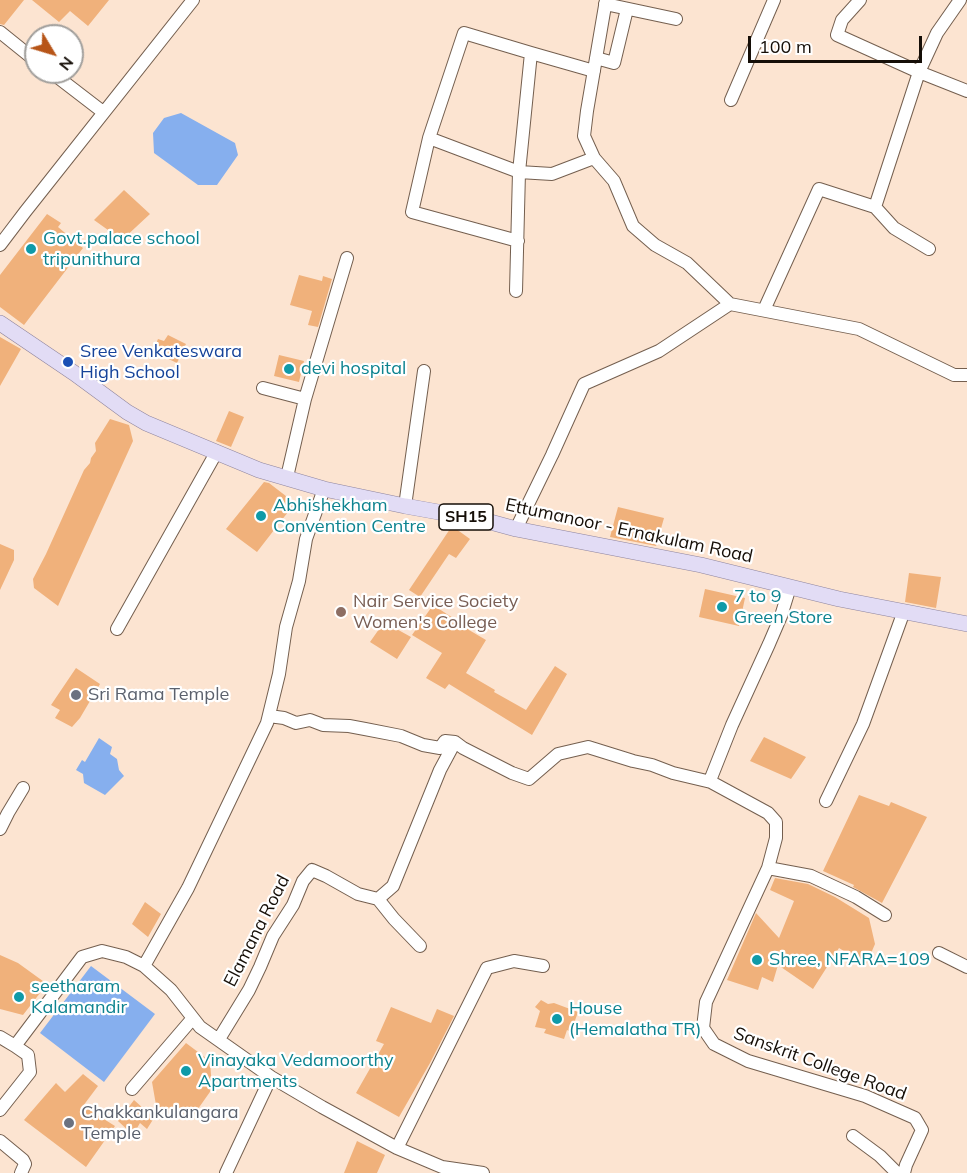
<!DOCTYPE html>
<style>
body{margin:0}
#map{position:relative;width:967px;height:1173px;overflow:hidden;background:#fce4d1;font-family:Mulish,sans-serif}
canvas{display:block}
.north{position:absolute;left:24px;top:24px;width:60px;height:60px;box-sizing:border-box;background:#fff;border:2px solid #a19f9c;border-radius:50%;rotate:128deg;font-size:16px;font-weight:700;line-height:24px;text-align:center;color:#150e07}
.north::after{content:'';display:block;margin:auto;width:21px;height:27px;background:#b75518;clip-path:polygon(50% 0,100% 100%,50% 72%,0 100%)}
.scale{position:absolute;left:748px;top:36px;width:174px;height:27px;box-sizing:border-box;border:3px solid #150e07;border-top:0;padding-left:8px;font-size:18px;line-height:21px;white-space:nowrap;color:#150e07;-webkit-text-stroke:4px #fff;paint-order:stroke}
</style>
<div id="map">
<canvas width="967" height="1173"></canvas>
<div class="north">N</div>
<div class="scale">100 m</div>
</div>
<script>
const context = document.querySelector('canvas').getContext('2d');
context.lineJoin = 'round';
function paint(path, color) { context.fillStyle = color; context.fill(path, 'evenodd'); }
const toPath = rows => new Path2D(rows.map(r => 'M' + r).join(''));
function trace(path, color, width, dash) { context.strokeStyle = color; context.lineWidth = width; context.lineCap = dash ? 'butt' : 'round'; context.setLineDash(dash || []); context.stroke(path); }
function label(font, color, halo, rows, align = 'center') {
  context.font = font + ' Mulish,sans-serif'; context.lineWidth = 4.5; context.setLineDash([]); context.textBaseline = 'middle'; context.strokeStyle = halo; context.fillStyle = color; for (const [text, x, y, turn = 0] of rows) {
    context.save(); context.translate(x, y); context.rotate((+turn || 0) * Math.PI / 180); context.textAlign = isNaN(turn) ? turn : align; if (halo) context.strokeText(text, 0, 0); context.fillText(text, 0, 0); context.restore();
  }
}
paint(toPath([
 [181,113,235,143,238,155,217,185,198,185,154,153,153,133,164,118],
 [99,738,112,747,110,754,117,759,119,770,124,776,105,795,84,783,83,774,76,770,82,760,85,762],
 [91,966,155,1014,104,1082,40,1033]
]), '#86afee');
paint(toPath([
 [0,0,24,0,4,25,0,24],
 [32,0,109,0,88,26,70,11,59,22],
 [124,190,150,214,122,240,94,220],
 [47,214,61,223,58,227,83,248,24,325,0,307,0,275],
 [299,275,322,281,323,276,332,279,318,327,308,325,312,311,290,305],
 [168,335,186,344,177,363,156,353,157,349,155,346,158,339,164,341],
 [0,337,21,349,0,386],
 [279,355,304,361,299,382,274,376],
 [229,411,244,417,231,447,216,441],
 [110,419,129,425,133,441,58,606,34,588,33,579,46,554,84,470,90,463,91,458,96,451,95,443],
 [264,482,269,483,295,503,257,552,226,529],
 [618,507,664,518,656,546,610,537],
 [452,526,470,539,456,558,449,554,420,597,409,590],
 [0,544,14,550,14,560,0,590],
 [909,573,941,577,936,608,905,602],
 [705,589,745,598,739,626,699,617],
 [433,605,470,629,469,630,486,640,466,673,495,690,494,692,526,710,555,666,567,674,532,735,449,684,445,689,426,678,442,653,412,635],
 [384,622,411,637,397,659,370,642],
 [76,668,100,684,80,718,72,727,55,718,60,710,51,705],
 [764,737,806,757,791,779,750,761],
 [859,795,889,806,891,802,927,817,882,903,853,887,854,885,823,871],
 [775,878,808,884,835,897,869,918,875,944,866,965,839,948,813,989,778,965,773,982,762,977,758,990,727,980,756,913,779,938,794,901,770,890],
 [145,902,161,914,148,937,132,924],
 [0,955,18,963,47,984,23,1015,0,1009],
 [541,1000,548,1004,554,1003,578,1012,571,1032,567,1030,564,1039,544,1033,546,1029,535,1027,540,1011,535,1007],
 [391,1007,431,1023,437,1009,454,1016,430,1063,399,1117,356,1093,384,1044,376,1041],
 [186,1043,210,1061,212,1089,193,1116,180,1109,170,1116,156,1105,152,1082],
 [83,1074,98,1086,83,1106,115,1126,86,1167,24,1120,56,1083,65,1092],
 [134,1100,154,1118,147,1129,140,1123,133,1135,118,1121],
 [357,1141,385,1155,377,1173,344,1173]
]), '#f0b17b');
const minor = toPath([
 [606,0,587,111,584,136,594,158,614,181,633,226,655,245,687,263,730,304],
 [960,0,937,33,919,72,967,91],
 [605,4,676,19],
 [0,32,36,61],
 [531,53,519,172,429,138,464,33,531,53,594,71],
 [596,58,614,63,627,9],
 [51,72,103,112],
 [731,100,774,0],
 [429,138,412,212,518,241],
 [875,207,894,228,929,249],
 [0,245,25,212,193,0],
 [516,291,519,172,552,174,594,158],
 [764,310,819,189,875,207,919,72,837,35,842,20,860,0],
 [263,388,305,399],
 [287,477,305,399,347,258],
 [405,506,424,371],
 [516,529,552,455,584,384,659,351,730,304,859,329,954,375,967,375],
 [790,587,781,616,769,644,732,725,711,778,711,782,768,813,776,822,776,838,768,868,706,1002,703,1028,714,1044,748,1061,865,1096,915,1118,922,1130,906,1165,904,1173],
 [117,629,216,453],
 [269,716,284,718,296,723,310,720,323,725,349,726,365,729,401,736,423,745,440,748,445,741,455,742,463,748,512,773,529,779,558,754,588,747,633,761,652,765,673,773,711,782],
 [826,801,863,724,904,611],
 [0,829,8,813,23,788],
 [768,868,811,876,856,897,885,915],
 [378,899,394,919,420,946],
 [939,953,967,967],
 [144,966,188,888,267,723,279,674,286,627,299,581,306,539,324,489],
 [0,1037,15,1046,82,957,102,951,126,957,144,966,171,990,200,1027,271,1077,322,1107,397,1148,442,1167,483,1173],
 [219,1039,249,990,260,967,273,936,293,905,303,881,312,870,326,876,358,894,378,899,393,886,440,770,455,742],
 [132,1089,193,1018],
 [0,1110,30,1072,28,1055,15,1046],
 [853,1136,880,1156,897,1173],
 [0,1141,23,1160,25,1164,21,1173],
 [397,1148,487,968,514,961,543,966],
 [226,1173,271,1077]
]);
const major = toPath([
 [0,323,74,373,127,412,146,423,259,470,324,489,405,506,483,520,516,529,701,565,839,599,967,624]
]);
trace(minor, '#745f4f', 14);
trace(major, '#8e849e', 16);
trace(minor, '#fff', 12);
trace(major, '#e2dcf5', 15);
for (const [x, y, r, color] of [
 [31,249,6,"#0f9aa8"],
 [68,362,6,"#1a4fb4"],
 [289,369,6,"#0f9aa8"],
 [261,516,6,"#0f9aa8"],
 [722,607,6,"#0f9aa8"],
 [341,612,6,"#8d6e63"],
 [76,695,6,"#6b7280"],
 [757,960,6,"#0f9aa8"],
 [19,997,6,"#0f9aa8"],
 [557,1019,6,"#0f9aa8"],
 [186,1071,6,"#0f9aa8"],
 [69,1123,6,"#6b7280"]
]) { const dot = new Path2D(); dot.arc(x, y, r, 0, 2 * Math.PI); context.fillStyle = color; context.fill(dot); trace(dot, '#fff', 2); }
for (const [x, y, w] of [
 [466,517,54]
]) { const box = new Path2D(); box.roundRect(x - w / 2, y - 13, w, 26, 4.5); context.fillStyle = '#fff'; context.fill(box); trace(box, '#150e07', 1.5); }
label('bold 16px', '#150e07', null, [
 ["SH15",466,517]
]);
label('18px', '#0d838f', '#fff', [
 ["Govt.palace school",43,239],
 ["tripunithura",43,260],
 ["devi hospital",301,369],
 ["Abhishekham",273,506],
 ["Convention Centre",273,527],
 ["7 to 9",734,597],
 ["Green Store",734,618],
 ["Shree, NFARA=109",769,960],
 ["seetharam",31,987],
 ["Kalamandir",31,1008],
 ["House",569,1009],
 ["(Hemalatha TR)",569,1030],
 ["Vinayaka Vedamoorthy",198,1061],
 ["Apartments",198,1082]
], 'left');
label('18px', '#164399', '#fff', [
 ["Sree Venkateswara",80,352],
 ["High School",80,373]
], 'left');
label('18px', '#150e07', '#fff', [
 ["Ettumanoor - Ernakulam Road",629,531,12],
 ["Elamana Road",257,931,-63],
 ["Sanskrit College Road",820,1064,20]
]);
label('18px', '#785e54', '#fff', [
 ["Nair Service Society",353,602],
 ["Women's College",353,623]
], 'left');
label('18px', '#5b616d', '#fff', [
 ["Sri Rama Temple",88,695],
 ["Chakkankulangara",81,1113],
 ["Temple",81,1134]
], 'left');
</script>
